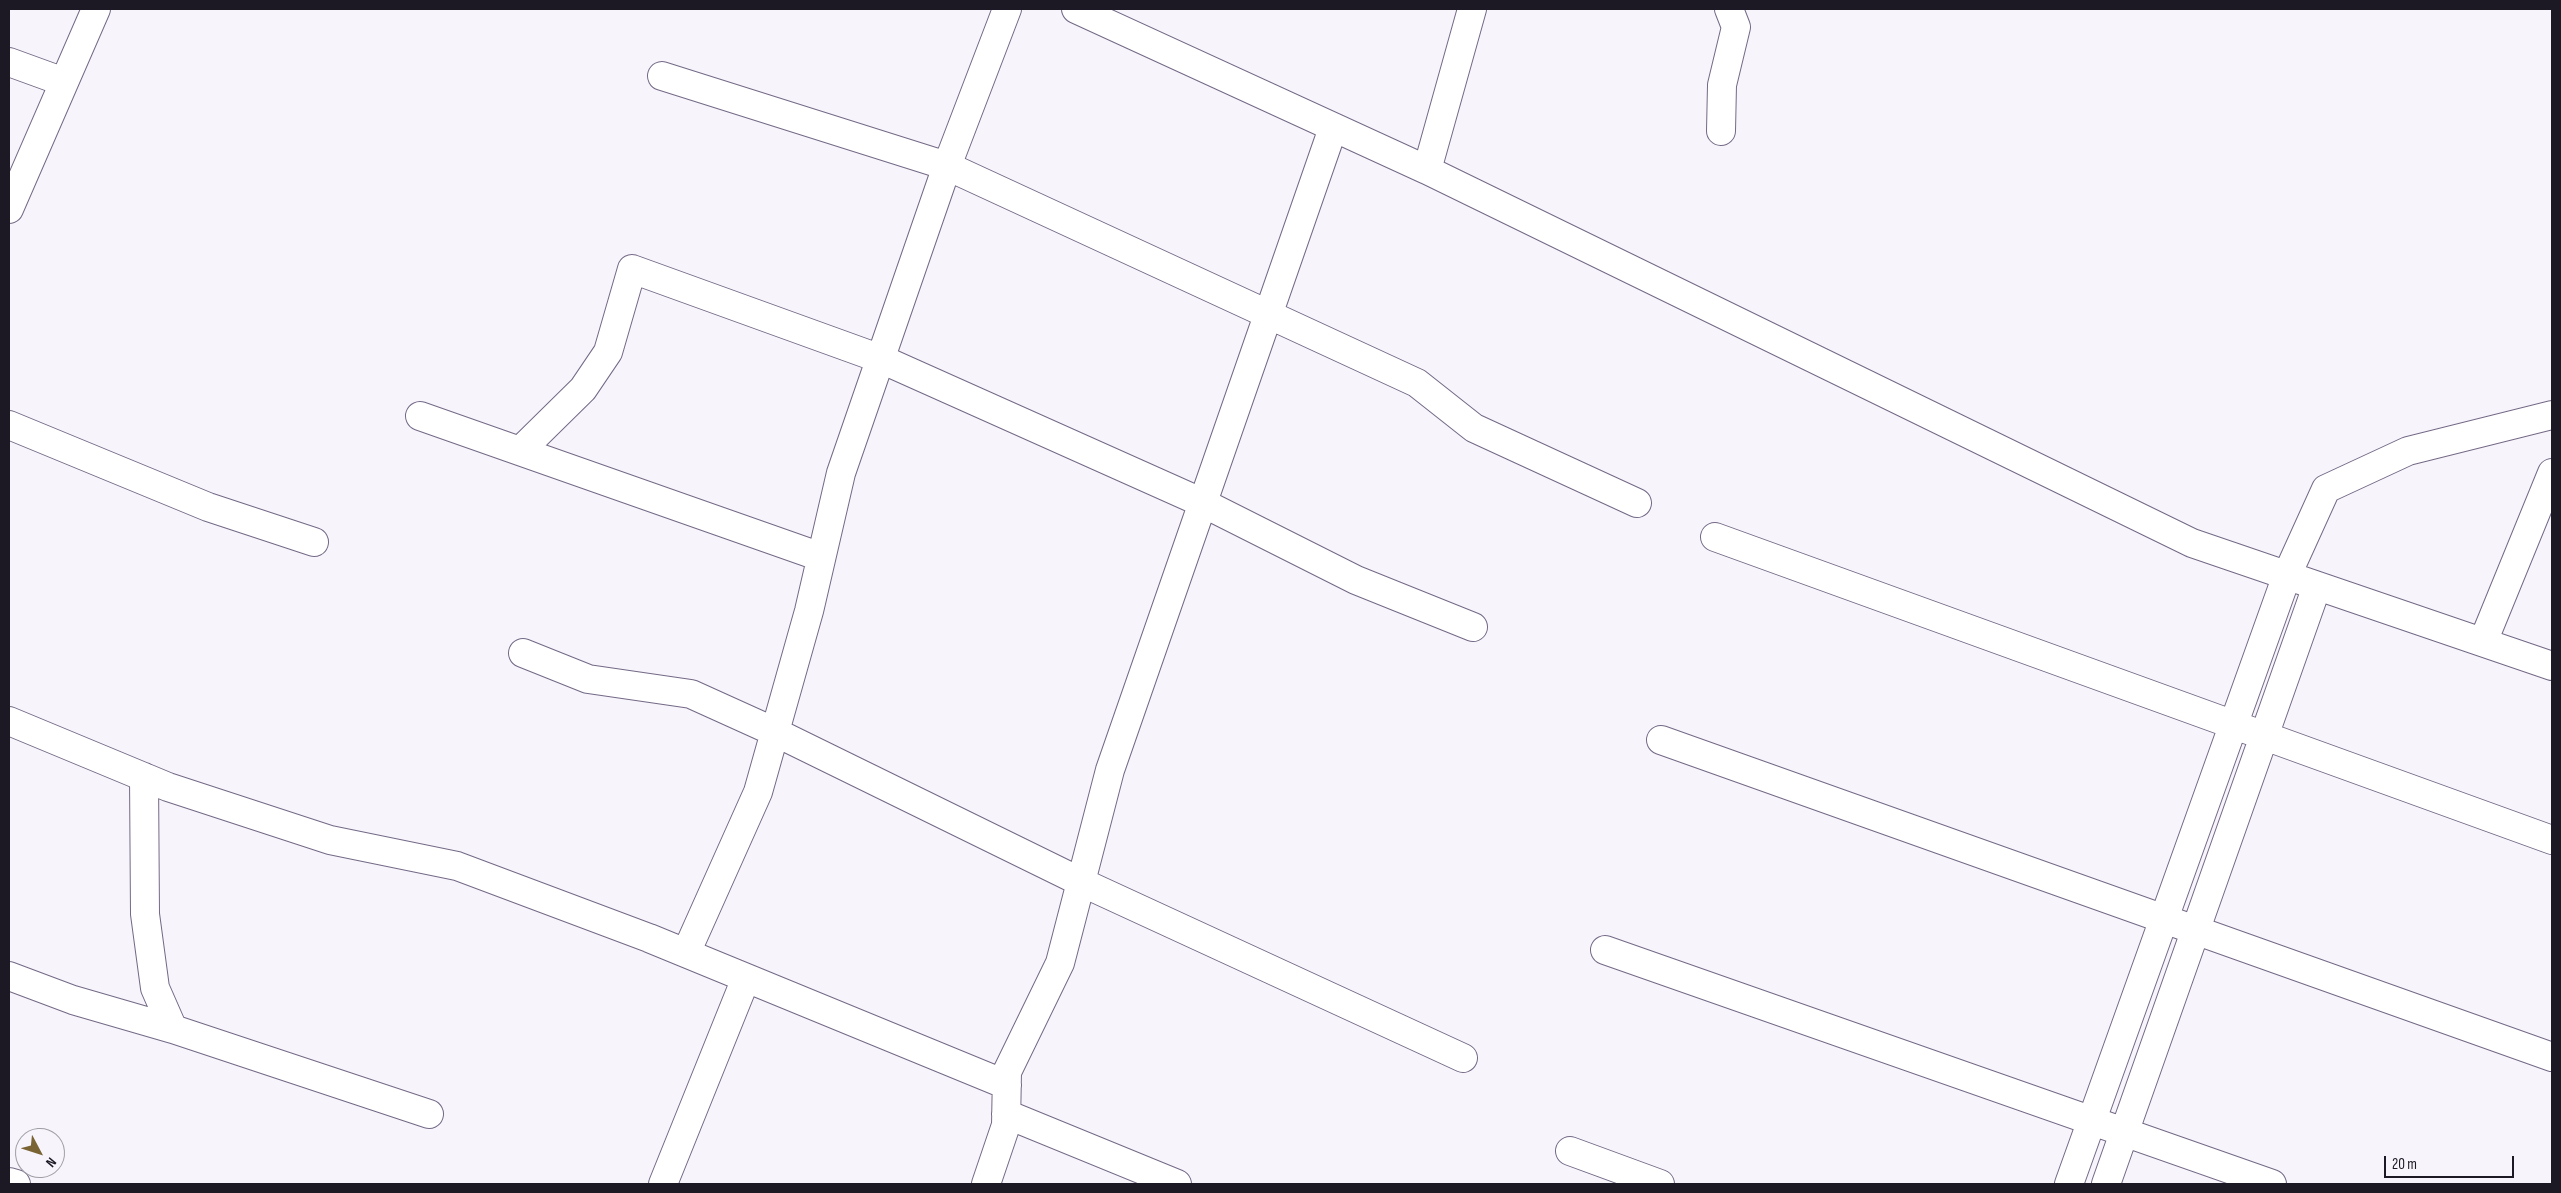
<!DOCTYPE html>
<style>
body{margin:0}
#map{position:relative;width:2561px;height:1193px;overflow:hidden;background:#f7f5fb;font-family:"Sofia Sans Condensed",sans-serif}
canvas{display:block}
.frame{position:absolute;inset:0;border:10px solid #1c1824;pointer-events:none}
.north{position:absolute;left:15px;top:1128px;width:50px;height:50px;box-sizing:border-box;background:#f7f5fb;border:1px solid #9f9da5;border-radius:50%;rotate:130deg;font-size:14px;font-weight:700;line-height:20px;text-align:center;color:#1c1824}
.north::after{content:'';display:block;margin:auto;width:18px;height:22px;background:#7b6434;clip-path:polygon(50% 0,100% 100%,50% 72%,0 100%)}
.scale{position:absolute;left:2384px;top:1156px;width:130px;height:22px;box-sizing:border-box;border:2px solid #1c1824;border-top:0;padding-left:6px;font-size:15px;line-height:18px;white-space:nowrap;color:#1c1824;-webkit-text-stroke:4px #f7f5fb;paint-order:stroke}
</style>
<div id="map">
<canvas width="2561" height="1193"></canvas>
<div class="frame"></div>
<div class="north">N</div>
<div class="scale">20 m</div>
</div>
<script>
const context = document.querySelector('canvas').getContext('2d');
context.lineJoin = 'round';
const toPath = rows => new Path2D(rows.map(r => 'M' + r).join(''));
function trace(path, color, width, dash) { context.strokeStyle = color; context.lineWidth = width; context.lineCap = dash ? 'butt' : 'round'; context.setLineDash(dash || []); context.stroke(path); }
const minor = toPath([
 [1076,9,1427,170,2192,543,2552,666],
 [9,62,64,82],
 [662,76,947,166,1417,383,1474,428,1637,503],
 [1721,131,1722,85,1736,27,1729,9],
 [1427,170,1472,9],
 [9,209,96,9],
 [420,416,821,557],
 [9,425,208,507,314,542],
 [520,451,583,389,608,352,632,269,881,359,1203,503,1356,580,1473,627],
 [1715,537,2552,840],
 [2483,642,2552,473],
 [523,653,588,679,691,694,775,732,1081,882,1463,1058],
 [9,721,168,787,330,840,457,866,649,938,1007,1085],
 [1661,740,2552,1057],
 [144,777,145,914,155,988,173,1029,429,1114],
 [1605,950,2272,1184],
 [686,953,758,792,809,611,841,473,947,166,1007,9],
 [9,976,73,1000,173,1029],
 [1006,1114,1177,1184],
 [1570,1151,1660,1184],
 [9,1182,16,1184],
 [663,1184,746,978],
 [986,1184,1006,1125,1007,1072,1060,963,1110,770,1333,128],
 [2069,1184,2287,575,2326,489,2408,451,2552,415],
 [2106,1184,2317,586]
]);
trace(minor, '#746986', 30);
trace(minor, '#fff', 28);
</script>
